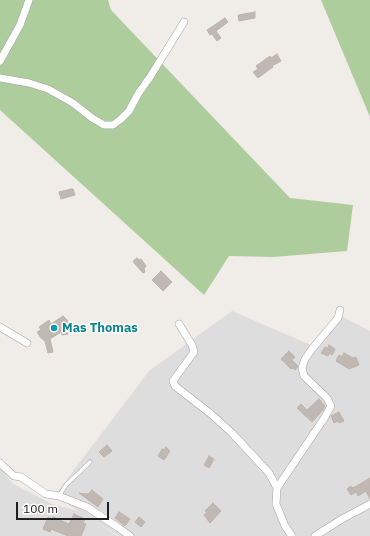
<!DOCTYPE html>
<style>
body{margin:0}
#map{position:relative;width:370px;height:536px;overflow:hidden;background:#f0ece7;font-family:"IBM Plex Sans",sans-serif}
canvas{display:block}
.scale{position:absolute;left:16px;top:502px;width:93px;height:18px;box-sizing:border-box;border:2px solid #202020;border-top:0;padding-left:5px;font-size:12px;line-height:14px;white-space:nowrap;color:#202020;-webkit-text-stroke:3px #fff;paint-order:stroke}
</style>
<div id="map">
<canvas width="370" height="536"></canvas>
<div class="scale">100 m</div>
</div>
<script>
const context = document.querySelector('canvas').getContext('2d');
context.lineJoin = 'round';
function paint(path, color) { context.fillStyle = color; context.fill(path, 'evenodd'); }
const toPath = rows => new Path2D(rows.map(r => 'M' + r).join(''));
function trace(path, color, width, dash) { context.strokeStyle = color; context.lineWidth = width; context.lineCap = dash ? 'butt' : 'round'; context.setLineDash(dash || []); context.stroke(path); }
function label(font, color, halo, rows, align = 'center') {
  context.font = font + ' "IBM Plex Sans",sans-serif'; context.lineWidth = 3; context.setLineDash([]); context.textBaseline = 'middle'; context.strokeStyle = halo; context.fillStyle = color; for (const [text, x, y, turn = 0] of rows) {
    context.save(); context.translate(x, y); context.rotate((+turn || 0) * Math.PI / 180); context.textAlign = isNaN(turn) ? turn : align; if (halo) context.strokeText(text, 0, 0); context.fillText(text, 0, 0); context.restore();
  }
}
paint(toPath([
 [232,311,311,345,341,316,370,331,370,536,119,536,95,521,117,536,0,536,0,467,12,483,52,504,78,511,55,495,149,371]
]), '#dedddd');
paint(toPath([
 [0,0,108,0,111,10,290,198,353,205,347,251,273,257,229,256,204,295,0,110],
 [321,0,370,0,370,117]
]), '#aecd9d');
const building = toPath([
 [255,12,255,18,239,21,238,15,255,12],
 [225,18,228,22,216,31,221,38,217,41,212,34,210,35,207,30,225,18],
 [277,54,281,61,272,66,273,67,258,78,253,72,258,69,256,66,270,56,271,58,277,54],
 [71,189,73,189,75,195,61,199,59,192,71,189],
 [137,258,139,260,141,259,146,266,144,269,145,272,143,273,135,264,133,261,137,258],
 [161,271,172,282,163,291,152,280,161,271],
 [63,316,67,320,70,327,66,329,68,334,62,335,61,332,50,339,53,352,48,353,45,341,41,338,37,332,41,330,39,327,49,320,51,324,63,316],
 [329,345,335,349,332,355,329,353,328,356,321,353,325,347,328,348,329,345],
 [289,351,295,357,292,360,298,366,297,368,295,370,293,368,291,369,281,359,289,351],
 [344,353,353,358,356,357,359,365,349,369,336,361,339,355,342,357,344,353],
 [319,399,325,406,323,410,312,422,297,408,301,404,307,410,319,399],
 [339,412,344,421,339,423,338,421,334,423,331,416,339,412],
 [107,445,112,451,104,457,99,452,107,445],
 [166,447,170,451,164,460,158,456,162,449,164,450,166,447],
 [209,456,214,459,209,468,204,465,209,456],
 [370,478,370,499,366,491,358,496,356,492,351,495,347,489,351,486,353,488,370,478],
 [92,490,103,499,98,507,79,493,88,494,92,490],
 [213,503,221,511,210,523,204,515,207,513,205,511,213,503],
 [119,512,130,519,125,526,115,518,119,512],
 [74,514,85,519,83,523,86,524,81,536,68,536,51,529,50,532,43,529,48,517,52,519,53,517,69,524,74,514],
 [139,517,145,522,141,527,135,522,139,517]
]);
paint(building, '#c0b8b3');
trace(building, '#c1b3aa', 1);
const lane = toPath([
 [59,496,66,485,90,462]
]);
const street = toPath([
 [0,61,20,25,29,0],
 [0,78,29,83,48,89,73,103,92,118,104,125,113,125,121,119,129,111,138,94,150,77,184,22],
 [179,324,192,345,194,352,173,381,175,386,211,414,232,433,269,473,277,488],
 [0,327,27,343],
 [0,463,3,466,14,476,21,477,46,494,59,496,87,507,119,528,130,536],
 [292,536,285,526,276,504,277,488,325,417,331,406,327,398,304,376,302,368,305,359,312,349,338,318,340,310],
 [315,536,342,519,370,504]
]);
trace(lane, '#a4a4a4', 4.5);
trace(street, '#a4a4a4', 8);
trace(lane, '#fff', 3.5);
trace(street, '#fff', 7);
for (const [x, y, r, color] of [
 [54,328,4,"#0f9aa8"]
]) { const dot = new Path2D(); dot.arc(x, y, r, 0, 2 * Math.PI); context.fillStyle = color; context.fill(dot); trace(dot, '#fff', 1.5); }
label('bold 13px', '#0d838f', '#fff', [
 ["Mas Thomas",62,328]
], 'left');
</script>
